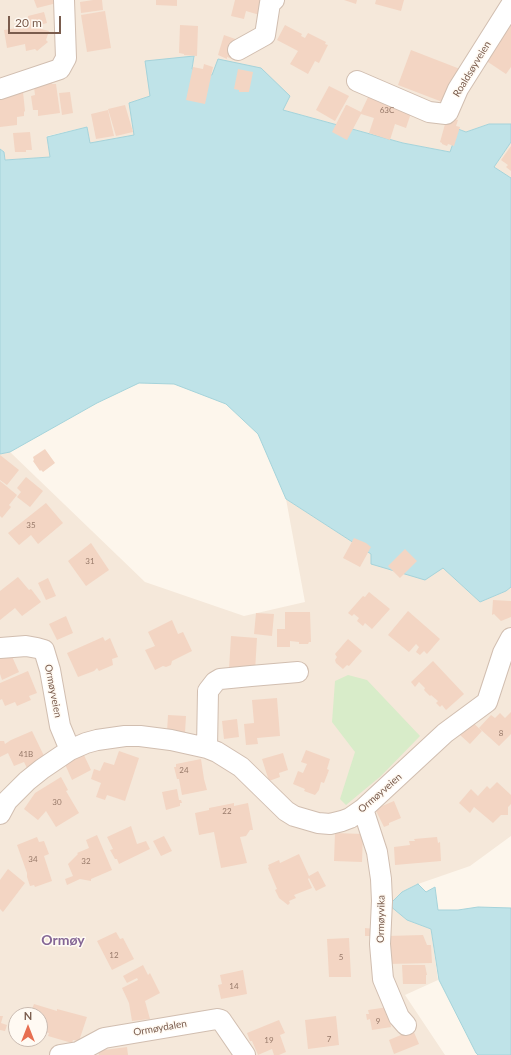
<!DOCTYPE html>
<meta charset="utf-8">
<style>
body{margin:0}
#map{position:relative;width:511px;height:1055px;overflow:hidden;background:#fdf6ec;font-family:Lato,sans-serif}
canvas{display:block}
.north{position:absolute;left:8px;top:1007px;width:40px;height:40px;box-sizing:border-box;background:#fffaf3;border:1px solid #cabbb1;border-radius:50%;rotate:0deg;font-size:11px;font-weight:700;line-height:16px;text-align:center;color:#7a5c4d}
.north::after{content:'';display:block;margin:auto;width:14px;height:18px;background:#e76f51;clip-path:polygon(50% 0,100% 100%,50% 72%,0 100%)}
.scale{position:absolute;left:8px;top:16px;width:53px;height:18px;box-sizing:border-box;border:2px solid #7a5c4d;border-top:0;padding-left:5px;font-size:12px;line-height:14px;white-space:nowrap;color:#7a5c4d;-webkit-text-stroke:3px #fffaf3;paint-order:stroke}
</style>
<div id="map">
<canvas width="511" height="1055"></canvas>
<div class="north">N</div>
<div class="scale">20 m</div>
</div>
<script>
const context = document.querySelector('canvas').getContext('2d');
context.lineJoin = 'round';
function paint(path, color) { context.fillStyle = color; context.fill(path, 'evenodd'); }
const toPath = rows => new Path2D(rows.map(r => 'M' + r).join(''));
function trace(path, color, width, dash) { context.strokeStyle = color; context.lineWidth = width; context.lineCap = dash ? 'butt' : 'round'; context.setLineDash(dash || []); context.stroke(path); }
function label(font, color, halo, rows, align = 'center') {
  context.font = font + ' Lato,sans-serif'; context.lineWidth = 3; context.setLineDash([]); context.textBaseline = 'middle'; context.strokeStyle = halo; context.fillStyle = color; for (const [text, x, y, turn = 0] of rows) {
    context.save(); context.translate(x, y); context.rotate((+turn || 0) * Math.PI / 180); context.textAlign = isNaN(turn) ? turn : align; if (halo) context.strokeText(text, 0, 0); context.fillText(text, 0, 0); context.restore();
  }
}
paint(toPath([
 [0,0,511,0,511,124,489,124,466,132,458,129,450,152,403,143,283,110,212,75,192,69,194,56,150,96,129,103,135,135,90,144,87,127,47,136,50,157,5,160,4,152,0,149],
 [511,142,511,178,494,167],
 [10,452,145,582,244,616,305,602,286,499,371,554,443,568,480,602,506,591,511,587,511,836,470,866,418,884,402,892,389,905,407,920,431,929,438,980,405,995,445,1055,0,1055,0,454],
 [16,1015,40,1015,40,1039,16,1039]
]), '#f5e8da');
paint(toPath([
 [348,675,367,680,420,736,381,776,346,805,340,799,355,752,332,722,335,681]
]), '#d8ecc9');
const water = toPath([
 [194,56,192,69,212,75,218,59,261,68,290,96,283,110,403,143,450,152,458,129,466,132,489,124,511,124,511,142,494,167,511,178,511,587,506,591,480,602,443,568,425,580,371,564,371,554,286,499,258,434,226,404,174,384,139,383,97,403,10,452,0,454,0,149,4,152,5,160,50,157,47,137,87,127,90,143,134,135,129,103,150,96,145,61,194,56],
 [418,884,426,892,435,887,438,910,458,910,478,907,511,908,511,1055,478,1055,476,1053,439,980,431,929,407,920,389,905,402,892,418,884]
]);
paint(water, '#bfe3e8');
trace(water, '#a5d3da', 1);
paint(toPath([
 [34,0,56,0,57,3,37,8],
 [93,0,102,0,103,10,81,13,80,2],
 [156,0,177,0,177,6,156,5],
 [235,0,268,0,263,16,246,11,244,19,231,16],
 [344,0,357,0,356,4],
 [376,0,404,0,401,11,375,4],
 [105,11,111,48,87,52,81,15],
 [44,12,47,23,40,25,41,29,49,31,46,40,48,42,37,51,35,49,26,51,25,44,7,48,4,30,17,28,16,22,28,19,28,16],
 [511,24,511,67,506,74,485,60],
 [180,25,198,26,197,56,184,55,184,54,179,53],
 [285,25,302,34,301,36,305,38,308,33,326,42,325,44,328,45,319,63,315,61,308,74,290,64,298,51,277,40],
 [224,35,238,40,232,59,227,57,227,59,218,55],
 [411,50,460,69,445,103,398,85],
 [204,64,213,67,205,104,186,100,193,67,203,69],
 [238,69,253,72,249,92,239,92,239,90,234,89],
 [51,81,52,84,56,84,60,113,38,116,38,110,33,110,31,96,35,95,34,87],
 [329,86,349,96,335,121,316,110],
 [23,92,25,111,24,112,24,116,17,117,17,125,0,127,0,100,2,95],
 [70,92,73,113,62,115,59,93],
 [370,93,412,110,406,128,395,124,390,140,369,133,374,118,361,114,347,140,332,132,346,105,347,105,361,112],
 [125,105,133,132,116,136,108,109],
 [108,110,114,136,96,139,91,114],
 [447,117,458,120,456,126,460,127,454,146,448,144,447,146,442,144,442,143,440,142],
 [30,132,32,150,26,150,26,152,15,152,13,133],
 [511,146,511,171,506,167,508,165,501,160],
 [45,449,55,463,43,472,41,470,40,471,33,461,34,460,33,457],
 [0,455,19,470,7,485,0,480],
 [26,477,43,491,30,507,17,497,21,492,17,488],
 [0,481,17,495,9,505,11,507,2,518,0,516],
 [46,503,63,523,38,544,31,535,19,545,8,533],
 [354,538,366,543,371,547,360,567,343,558],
 [91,543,109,570,86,586,68,561],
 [405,549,417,561,400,578,388,566],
 [18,577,29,590,31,589,41,602,22,616,15,608,0,620,0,591],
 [48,578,56,596,46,600,38,583],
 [369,592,390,609,372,629,365,623,363,626,357,621,359,618,354,614,352,616,348,613,363,596,365,597],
 [493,600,511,601,511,617,501,621,494,614,492,615],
 [408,611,440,639,427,654,424,651,420,655,416,652,419,647,416,644,409,652,388,635],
 [285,612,310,612,311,642,309,642,308,644,299,644,299,642,290,641,290,647,277,647,277,629,285,629],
 [256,613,274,614,272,636,254,634],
 [66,616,73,633,57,640,49,624],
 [172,620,178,634,183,632,192,651,172,661,171,665,166,667,163,666,155,670,145,650,155,646,148,632],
 [231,636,257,638,255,671,229,669],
 [103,637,105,641,110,638,118,657,112,659,113,665,99,671,97,668,94,671,78,677,67,653],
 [348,639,362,651,349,666,347,665,343,669,336,663,335,660,337,657,335,654],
 [10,652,19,672,2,680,0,674,0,656],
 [433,661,464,694,446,710,442,705,440,707,436,703,438,701,431,695,430,696,424,690,425,688,419,682,415,687,411,682],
 [28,671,37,693,29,696,31,700,17,706,15,702,5,706,2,699,0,700,0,683],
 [277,698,280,736,257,738,258,744,246,745,244,724,254,723,252,700],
 [511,712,511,734,499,746,479,728,491,715,495,718,500,713,505,718],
 [168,715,186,716,185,733,167,732],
 [237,719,239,737,224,739,222,721],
 [471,721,482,731,470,744,459,734],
 [32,731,45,758,27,768,24,762,14,766,8,753,0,757,0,741,4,741,5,744,11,740],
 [306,750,330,759,327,769,329,770,324,783,321,782,319,790,315,795,304,791,305,789,293,784,298,771,303,773,307,764,301,762],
 [119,751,139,758,125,801,107,795,105,800,96,797,101,783,91,779,94,769,100,771,104,762,114,765],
 [83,753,91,770,72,780,64,762],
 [283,753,288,770,279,773,280,777,269,781,262,759],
 [201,759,204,779,207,790,182,795,179,779,177,779,174,767,176,767,176,764],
 [61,777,68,790,66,791,79,813,56,827,46,811,38,820,24,809,35,793],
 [497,782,511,795,511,804,508,807,508,815,501,815,493,823,474,807,470,813,459,803,471,789,478,796,487,786,490,789],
 [177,789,179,800,181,800,182,803,180,803,180,806,166,810,162,792],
 [394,801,401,818,389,823,389,825,384,827,375,809],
 [234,803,234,806,248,803,253,830,250,830,246,836,240,837,247,863,221,868,214,832,199,835,195,813,209,810,209,808],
 [131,826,137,844,146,841,150,849,119,864,117,859,115,859,110,850,113,849,107,837],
 [335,833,363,834,362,862,334,861],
 [97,835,112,870,91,879,91,881,80,879,67,885,65,879,73,876,68,864,78,854,77,853,89,848,86,840],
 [164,836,172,851,161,856,153,841],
 [37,837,39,842,44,841,49,854,44,856,52,881,35,887,34,885,30,886,27,877,27,873,17,845],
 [437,837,438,843,440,842,441,861,395,865,394,847,410,845,409,841,415,841,414,839],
 [299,854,309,876,318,871,326,886,316,891,309,878,308,879,312,888,294,895,296,898,289,901,290,903,288,905,279,898,275,890,277,889,268,868,269,867,268,865,279,860,280,863],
 [8,869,25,883,3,912,0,909,0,880],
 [365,928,375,929,374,936,365,936],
 [116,932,120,939,123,938,134,959,112,970,97,941],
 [423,935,427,945,431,945,432,963,388,964,387,936],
 [349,938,351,977,329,977,327,939],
 [143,965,148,975,150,973,160,993,145,1001,150,1019,132,1021,129,1003,122,988,138,980,137,978,127,983,123,976],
 [402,965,425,965,427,975,426,975,426,984,403,984],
 [243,970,247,994,221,999,218,985,222,984,220,975],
 [34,1004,57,1011,57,1009,87,1017,79,1041,73,1040,72,1043,48,1036,49,1033,40,1031,40,1015,26,1015,28,1008,32,1009],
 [388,1007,391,1027,372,1030,370,1019,367,1020,366,1014,369,1014,368,1010],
 [0,1016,3,1016,1,1023,7,1025,5,1031,0,1030],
 [336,1016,339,1045,308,1049,305,1020],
 [279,1020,285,1033,280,1035,286,1052,279,1055,274,1055,272,1049,258,1055,252,1041,250,1041,247,1033],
 [413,1030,419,1044,394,1054,389,1040],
 [127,1047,128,1055,99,1055,98,1052,104,1050]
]), '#f3d5c3');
const minor = toPath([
 [238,50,265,35,270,3,274,0],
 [357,81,429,112,446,114,448,112,458,89,511,5],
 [0,89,60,69,66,58,64,0],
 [0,648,26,646,37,648,44,650,50,670,60,726,70,750],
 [207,748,208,691,215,682,220,679,251,676,298,672],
 [363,809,377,852,381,879,382,901,380,944,383,979,399,1017,406,1025],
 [0,814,7,801,27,781,42,769,70,750,86,743,97,740,125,736,140,736,171,740,207,748,217,752,241,767,286,811,294,816,318,823,330,824,342,821,350,818,363,809,445,733,487,702,503,653,511,638],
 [60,1055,78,1052,104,1038,217,1019,221,1020,223,1023,245,1055]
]);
trace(minor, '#d1beb0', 22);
trace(minor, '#fff', 20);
label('8px', '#987a6a', null, [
 ["63C",387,110],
 ["35",31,525],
 ["31",90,561],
 ["8",501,733],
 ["41B",26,754],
 ["24",184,770],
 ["30",57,802],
 ["22",227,811],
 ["34",33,859],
 ["32",86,861],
 ["12",114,955],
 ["5",341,957],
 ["14",234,986],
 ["9",378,1021],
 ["7",329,1039],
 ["19",269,1040]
]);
label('10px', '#7a5c4d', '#fffaf3', [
 ["Roaldsøyveien",472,69,-59],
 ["Ormøyveien",53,691,79],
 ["Ormøyveien",380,793,-41],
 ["Ormøyvika",381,919,-89],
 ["Ormøydalen",160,1028,-10]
]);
label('bold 14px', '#846695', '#fffaf3', [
 ["Ormøy",63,940]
]);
</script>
